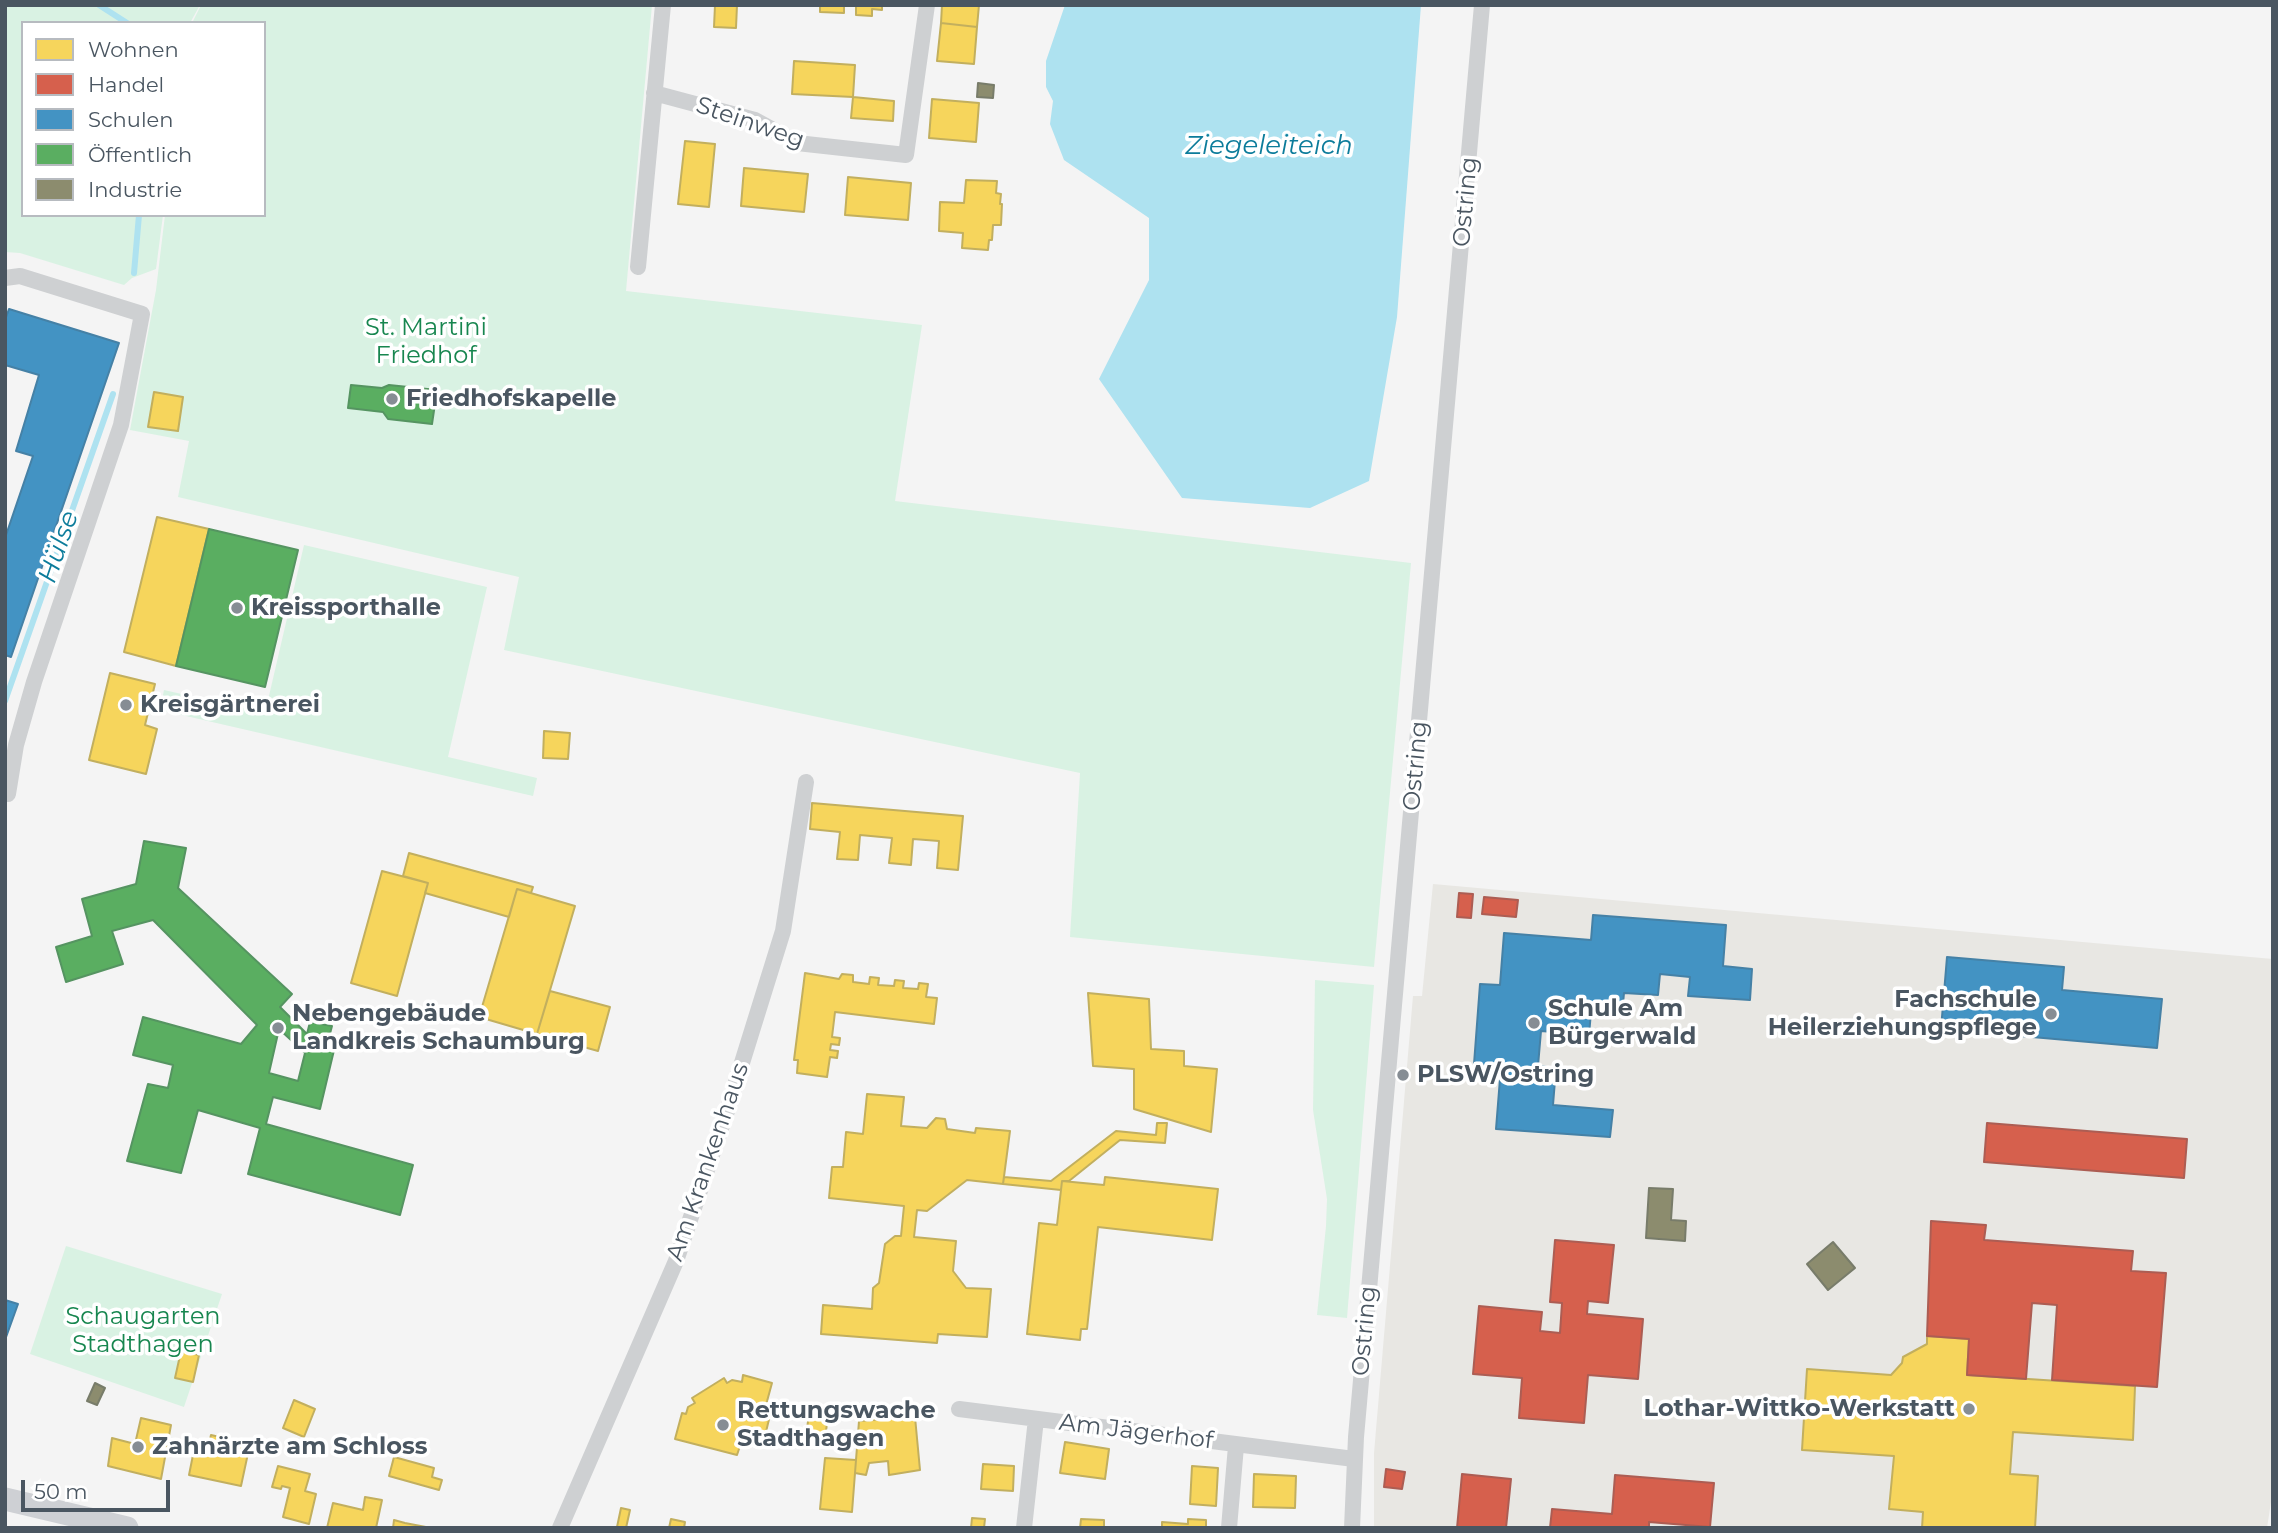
<!DOCTYPE html>
<meta charset="utf-8">
<style>
body{margin:0}
#map{position:relative;width:2278px;height:1533px;overflow:hidden;background:#f4f4f4;font-family:Montserrat,sans-serif}
canvas{display:block}
.frame{position:absolute;inset:0;border:7px solid #4a5661;pointer-events:none}
.legend{position:absolute;left:21px;top:21px;width:245px;height:196px;box-sizing:border-box;background:#fff;border:2px solid #b7bbc0;margin:0;padding:9px 12px;list-style:none;font-size:21px;color:#4a5661}
.legend li{display:flex;align-items:center;gap:14px;height:35px}
.legend b{width:35px;border:2px solid #b7bbc0}
.scale{position:absolute;left:21px;top:1480px;width:149px;height:32px;box-sizing:border-box;border:4px solid #4a5661;border-top:0;padding-left:9px;font-size:21px;line-height:24px;white-space:nowrap;color:#4a5661;-webkit-text-stroke:5px #fff;paint-order:stroke}
</style>
<div id="map">
<canvas width="2278" height="1533"></canvas>
<div class="frame"></div>
<ul class="legend">
<li><b style="height:19px;background:#f6d55c"></b>Wohnen</li>
<li><b style="height:19px;background:#d6604d"></b>Handel</li>
<li><b style="height:19px;background:#4393c3"></b>Schulen</li>
<li><b style="height:19px;background:#5aae61"></b>Öffentlich</li>
<li><b style="height:19px;background:#8c8c6e"></b>Industrie</li>
</ul>
<div class="scale">50 m</div>
</div>
<script>
const context = document.querySelector('canvas').getContext('2d');
context.lineJoin = 'round';
function paint(path, color) { context.fillStyle = color; context.fill(path, 'evenodd'); }
function trace(path, color, width, dash) { context.strokeStyle = color; context.lineWidth = width; context.lineCap = dash ? 'butt' : 'round'; context.setLineDash(dash || []); context.stroke(path); }
function drawText(font, color, halo, rows, align = 'center') {
  context.font = font + ' Montserrat,sans-serif'; context.lineWidth = 7; context.setLineDash([]); context.textBaseline = 'middle'; context.strokeStyle = halo; context.fillStyle = color; for (const [text, x, y, turn = 0] of rows) {
    context.save(); context.translate(x, y); context.rotate((+turn || 0) * Math.PI / 180); context.textAlign = isNaN(turn) ? turn : align; if (halo) context.strokeText(text, 0, 0); context.fillText(text, 0, 0); context.restore();
  }
}
paint(new Path2D(`
 M1433,884L2273,959V1489L2267,1528H1374V1453L1413,996H1422Z`), '#e8e7e3');
paint(new Path2D(`
 M5,5H200L190,23H23V215H163L156,269L132,278L124,285L20,253L5,252Z
 M201,5H652L626,291L922,325L895,501L1411,563L1374,967L1070,937L1080,773L504,650L519,577L178,497L189,441L130,430L156,290L165,215H264V23H192Z
 M304,545L487,587L448,757L537,778L533,796L160,710L164,690L265,713Z
 M1315,980L1374,985L1347,1318L1317,1315L1326,1226L1327,1199L1313,1110Z
 M66,1246L222,1294L184,1407L30,1354Z`), '#d9f2e3');
paint(new Path2D(`
 M1065,5H1421L1397,317L1369,481L1310,508L1182,498L1099,379L1149,280V218L1064,160L1050,124L1053,101L1046,87V61Z`), '#aee2f0');
const homes = new Path2D(`
 M715,5H737L736,28L714,27Z
 M820,5H844V13L820,12Z
 M856,5H882V10L872,9V16L856,15Z
 M942,5H979L977,27L941,23Z
 M941,23L977,27L974,64L937,61Z
 M794,61L855,65L853,97L792,94Z
 M853,97L894,101L893,121L851,118Z
 M932,99L979,103L976,142L929,138Z
 M685,141L715,144L709,207L678,204Z
 M744,168L808,174L804,212L741,206Z
 M848,177L911,183L908,220L845,215Z
 M966,180L997,181L996,193L1001,194L1000,204H1002L1001,225H993L992,240H989L988,250L962,248L963,233L939,231L940,202L964,203Z
 M154,392L183,397L178,431L148,427Z
 M157,517L209,529L176,666L124,652Z
 M110,673L155,684L145,725L157,729L146,774L89,760Z
 M544,731L570,733L568,759L543,758Z
 M812,803L963,816L958,870L937,868L939,841L913,839L911,865L889,863L892,838L860,835L858,860L837,859L840,832L810,829Z
 M409,853L533,887L531,893L517,889L509,917L425,893L428,883L403,876Z
 M382,871L428,883L397,996L351,983Z
 M517,889L575,906L537,1034L479,1017Z
 M805,973L839,979L842,974L853,975V982L869,984L870,977L879,978L878,985L894,986L895,980L904,981L903,988L918,989L919,983L928,984L926,997L937,998L934,1024L835,1012L832,1037L840,1038L839,1045L831,1044L830,1050L838,1051L837,1058L830,1057L827,1077L797,1073L798,1060H794Z
 M550,991L610,1007L598,1051L537,1034Z
 M1088,993L1149,999L1151,1049L1184,1051V1066L1217,1069L1211,1132L1134,1109V1069L1093,1066Z
 M867,1094L904,1097L901,1126L927,1128L936,1118L945,1119L947,1129L975,1133L976,1128L1010,1131L1003,1184L967,1180L927,1211L917,1210L914,1237L956,1241L953,1271L966,1288L991,1289L987,1337L938,1334L937,1343L821,1334L823,1305L872,1309L873,1288L879,1283L885,1244L895,1236H901L904,1206L829,1198L832,1167H843L846,1132L863,1134Z
 M1157,1123H1167L1165,1143L1120,1140L1069,1181H1062L1061,1190L1003,1184L1004,1177L1051,1181L1116,1131L1156,1135Z
 M1105,1177L1218,1189L1212,1240L1098,1227L1087,1329H1081L1080,1340L1027,1334L1039,1223L1057,1225L1062,1181L1104,1185Z
 M1927,1336L1969,1339L1967,1375L2135,1386L2133,1440L2013,1432L2010,1474L2038,1476L2035,1528H1922L1923,1512L1889,1509L1894,1456L1802,1450L1807,1369L1891,1375L1902,1363L1903,1357L1927,1344Z
 M181,1351L199,1355L193,1382L175,1378Z
 M743,1375L772,1383L766,1405L772,1407L764,1440L748,1436L742,1440L737,1455L675,1439L682,1413L686,1414L688,1407L695,1403L692,1398L724,1378L727,1383L732,1380L742,1382Z
 M294,1400L315,1409L304,1437L283,1428Z
 M809,1414L828,1416L824,1446L805,1444Z
 M915,1417L920,1470L889,1475L888,1461L869,1463L866,1475L855,1473L859,1421Z
 M141,1418L171,1425L161,1479L108,1466L112,1438L135,1444Z
 M211,1435L250,1444L241,1486L189,1475L195,1445L208,1448Z
 M1065,1442L1109,1449L1105,1479L1060,1473Z
 M394,1457L434,1468L432,1477L442,1480L439,1490L389,1476Z
 M825,1458L856,1460L852,1512L820,1509Z
 M983,1464L1014,1466L1013,1491L981,1489Z
 M278,1466L310,1474L305,1491L316,1494L309,1524L283,1517L290,1488L282,1486L281,1489L272,1487Z
 M1192,1466L1218,1468L1216,1506L1190,1504Z
 M1254,1474L1296,1476L1295,1508L1253,1507Z
 M365,1497L382,1500L376,1528H327L333,1503L363,1510Z
 M621,1508L630,1510L626,1528L617,1527Z
 M972,1518L985,1519L984,1528H971Z
 M671,1519L685,1522L684,1528H669Z
 M1081,1519L1104,1520V1528H1080Z
 M1188,1519L1206,1520V1528H1162V1522L1188,1524Z
 M394,1520L405,1523L431,1528H393Z`);
paint(homes, '#f6d55c');
trace(homes, '#c2af5e', 2);
const shops = new Path2D(`
 M1459,893L1473,894L1471,918L1457,917Z
 M1484,897L1518,900L1516,917L1482,914Z
 M1987,1123L2187,1139L2184,1178L1984,1162Z
 M1931,1221L1986,1225L1984,1240L2133,1251L2131,1271L2166,1273L2157,1387L2052,1380L2057,1305L2032,1303L2026,1379L1967,1375L1969,1339L1927,1336Z
 M1555,1240L1614,1245L1608,1303L1588,1301L1587,1314L1643,1319L1638,1379L1588,1375L1584,1423L1519,1418L1522,1378L1473,1374L1479,1306L1542,1312L1540,1331L1560,1333L1562,1303L1550,1302Z
 M1386,1469L1405,1472L1402,1489L1384,1487Z
 M1462,1474L1511,1479L1506,1528H1457Z
 M1615,1475L1714,1483L1710,1527L1649,1522V1528H1550L1552,1509L1612,1514Z`);
paint(shops, '#d6604d');
trace(shops, '#ac5d53', 2);
const schools = new Path2D(`
 M9,309L119,343L11,657L5,655V538L33,456L16,451L39,375L5,365V320Z
 M1593,915L1726,925L1723,966L1752,969L1750,1000L1688,996L1690,977L1660,974L1658,995L1624,993L1622,1015L1591,1012L1589,1035L1541,1031L1538,1066L1556,1068L1553,1105L1613,1110L1610,1137L1496,1129L1501,1066L1474,1064L1480,984L1500,985L1504,933L1591,940Z
 M1947,957L2064,967L2062,990L2162,999L2157,1048L1941,1029Z
 M5,1300L18,1304L5,1340Z`);
paint(schools, '#4393c3');
trace(schools, '#4581a6', 2);
const public = new Path2D(`
 M351,385L382,388L389,385L437,390L432,424L388,419L383,412L348,408Z
 M209,529L298,550L265,687L176,666Z
 M144,841L186,848L178,888L292,994L280,1007L307,1034L310,1022L332,1026L327,1045L335,1046L320,1109L273,1097L266,1124L413,1165L400,1215L248,1174L260,1128L198,1110L181,1173L127,1161L148,1084L168,1088L173,1065L133,1055L143,1017L241,1044L257,1025L153,920L112,931L123,964L66,982L56,947L92,936L82,899L136,884ZM279,1029L305,1053L298,1081L269,1073Z`);
paint(public, '#5aae61');
trace(public, '#559461', 2);
const industry = new Path2D(`
 M978,83L994,85L993,98L977,97Z
 M1649,1188L1673,1189L1671,1220L1686,1221L1685,1241L1646,1238Z
 M1833,1242L1855,1268L1828,1290L1807,1264Z
 M95,1383L105,1388L97,1405L87,1401Z`);
paint(industry, '#8c8c6e');
trace(industry, '#787c6a', 2);
trace(new Path2D(`
 M99,5L127,23
 M134,273L139,215
 M5,701L113,394`), '#aee2f0', 6);
trace(new Path2D(`
 M654,93L755,120L797,143L906,155L927,5
 M638,267L663,5
 M5,278L20,276L142,314L121,425L34,682L16,745L8,794
 M959,1409L1354,1459
 M560,1528L676,1261L727,1111L783,931L806,782
 M1024,1528L1036,1419
 M1229,1528L1236,1446
 M1352,1528L1356,1437L1482,5`), '#ced0d2', 16);
trace(new Path2D(`
 M5,1499L127,1528`), '#ced0d4', 23);
for (const [x, y, r, color] of [
 [392,399,7,"#868d94"],
 [237,608,7,"#868d94"],
 [126,705,7,"#868d94"],
 [2051,1014,7,"#868d94"],
 [1534,1023,7,"#868d94"],
 [278,1028,7,"#868d94"],
 [1403,1075,7,"#868d94"],
 [1969,1409,7,"#868d94"],
 [723,1425,7,"#868d94"],
 [138,1447,7,"#868d94"]
]) { const dot = new Path2D(); dot.arc(x, y, r, 0, 2 * Math.PI); context.fillStyle = color; context.fill(dot); trace(dot, '#fff', 2.5); }
drawText('24px', '#4a5661', '#fff', [
 ["Steinweg",750,123,19],
 ["Ostring",1466,202,-85],
 ["Ostring",1416,766,-85],
 ["Am Krankenhaus",708,1162,-71],
 ["Ostring",1365,1331,-85],
 ["Am Jägerhof",1136,1432,7]
]);
drawText('24px', '#17864f', '#fff', [
 ["St. Martini",426,328],
 ["Friedhof",426,356],
 ["Schaugarten",143,1317],
 ["Stadthagen",143,1345]
]);
drawText('bold 24px', '#4a5661', '#fff', [
 ["Friedhofskapelle",406,399],
 ["Kreissporthalle",251,608],
 ["Kreisgärtnerei",140,705],
 ["Fachschule",2037,1000,"right"],
 ["Heilerziehungspflege",2037,1028,"right"],
 ["Schule Am",1548,1009],
 ["Bürgerwald",1548,1037],
 ["Nebengebäude",292,1014],
 ["Landkreis Schaumburg",292,1042],
 ["PLSW/Ostring",1417,1075],
 ["Lothar-Wittko-Werkstatt",1955,1409,"right"],
 ["Rettungswache",737,1411],
 ["Stadthagen",737,1439],
 ["Zahnärzte am Schloss",152,1447]
], 'left');
drawText('italic 26px', '#0c7c9b', '#fff', [
 ["Ziegeleiteich",1269,146],
 ["Hülse",59,547,-71]
]);
</script>
